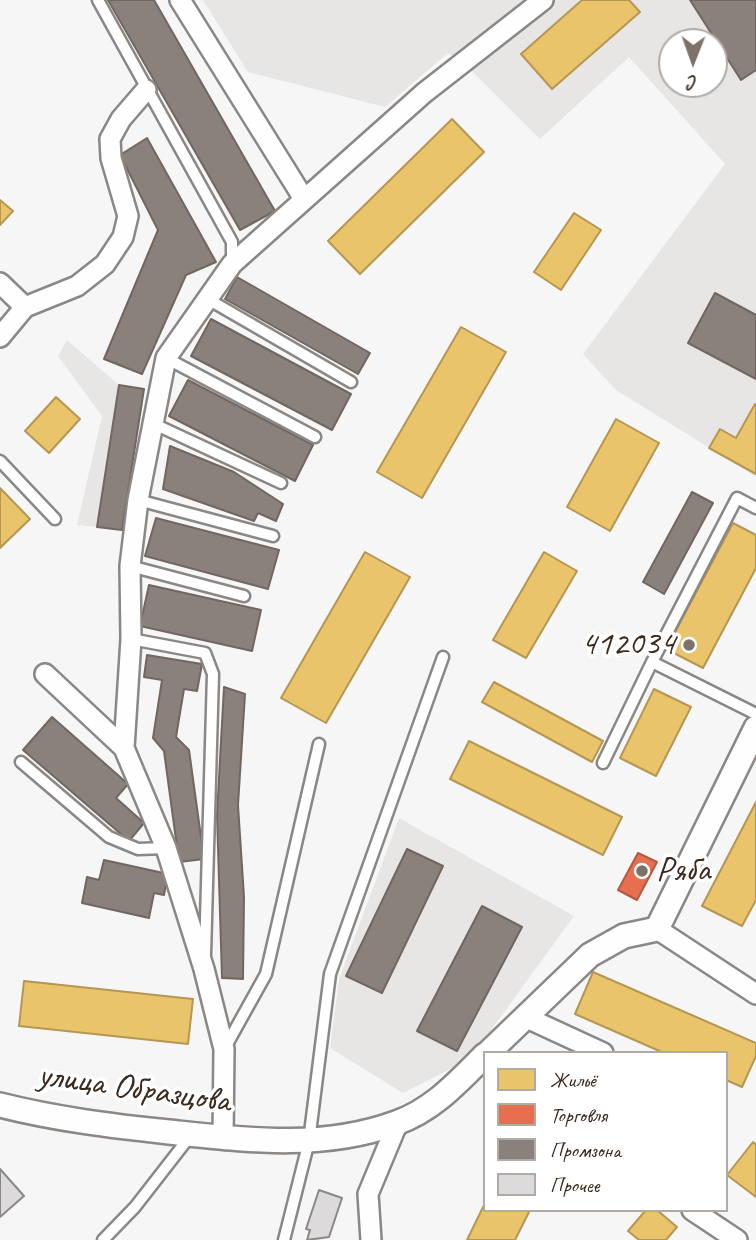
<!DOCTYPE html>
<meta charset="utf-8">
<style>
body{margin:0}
#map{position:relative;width:756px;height:1240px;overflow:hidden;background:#f7f6f6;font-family:Caveat,sans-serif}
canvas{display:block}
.legend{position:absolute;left:483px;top:1051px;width:245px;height:161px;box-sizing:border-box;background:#fff;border:2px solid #b1aaa5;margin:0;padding:9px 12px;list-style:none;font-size:21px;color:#3b2a1e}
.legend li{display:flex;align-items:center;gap:14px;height:35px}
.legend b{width:35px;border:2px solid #b1aaa5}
.north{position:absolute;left:658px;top:28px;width:70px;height:70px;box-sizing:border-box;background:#fff;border:2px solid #b1aaa5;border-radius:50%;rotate:181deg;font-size:19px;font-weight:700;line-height:28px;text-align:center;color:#3b2a1e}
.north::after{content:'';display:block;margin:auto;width:24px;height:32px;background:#7d716a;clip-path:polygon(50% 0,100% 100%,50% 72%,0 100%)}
</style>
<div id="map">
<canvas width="756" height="1240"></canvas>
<ul class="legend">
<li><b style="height:19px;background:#e9c46a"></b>Жильё</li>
<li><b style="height:19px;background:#e76f51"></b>Торговля</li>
<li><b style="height:19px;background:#8a817c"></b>Промзона</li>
<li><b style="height:19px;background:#dcdada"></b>Прочее</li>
</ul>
<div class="north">С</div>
</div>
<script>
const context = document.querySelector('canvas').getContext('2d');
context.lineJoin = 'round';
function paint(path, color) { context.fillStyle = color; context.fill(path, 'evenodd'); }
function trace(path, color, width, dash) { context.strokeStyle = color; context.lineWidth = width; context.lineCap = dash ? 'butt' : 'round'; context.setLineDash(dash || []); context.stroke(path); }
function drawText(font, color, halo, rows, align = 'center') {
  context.font = font + ' Caveat,sans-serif'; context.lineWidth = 7; context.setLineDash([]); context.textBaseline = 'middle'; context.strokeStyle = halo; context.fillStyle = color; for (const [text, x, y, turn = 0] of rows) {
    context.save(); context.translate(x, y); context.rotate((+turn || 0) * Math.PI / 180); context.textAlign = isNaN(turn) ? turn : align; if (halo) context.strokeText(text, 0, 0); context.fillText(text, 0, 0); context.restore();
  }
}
paint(new Path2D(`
 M203,0H756V477L616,390L583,354L725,164L629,57L540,139L473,72L448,53L385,107L248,72ZM672,42H714V84H672Z
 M399,818L574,916L470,1059L403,1093L330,1048L339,979Z`), '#e8e6e5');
paint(new Path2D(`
 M210,0H497L381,94L240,48Z
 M67,340L119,385L97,527L77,525L102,416L58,356Z`), '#e8e6e4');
const homes = new Path2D(`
 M582,0H629L640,12L552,89L521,54Z
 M452,119L484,152L360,274L328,241Z
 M0,200L13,211L0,225Z
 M574,213L601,230L561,290L534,272Z
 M461,327L506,352L422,498L377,472Z
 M56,397L80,419L49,453L25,431Z
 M755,404L756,405V474L709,448L720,429L736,438Z
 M616,419L659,443L610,531L567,507Z
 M0,488L30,519L0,548Z
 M733,523L756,535V568L703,668L666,649Z
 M365,552L410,577L326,723L281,698Z
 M544,552L577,571L526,658L493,640Z
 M494,682L603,741L592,762L482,702Z
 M654,689L691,707L656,776L620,758Z
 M469,741L622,817L603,855L450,779Z
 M756,802V900L742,926L702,906Z
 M593,972L756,1043V1056L742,1087L726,1080V1053H664L575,1014Z
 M24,981L193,999L188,1044L19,1026Z
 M753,1142L756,1145V1197L727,1175Z
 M485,1203V1210H530L515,1240H467Z
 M646,1210H657L677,1227L666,1240H639L628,1231Z`);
paint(homes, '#e9c46a');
trace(homes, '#b59653', 2);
const shops = new Path2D(`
 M638,853L657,862L637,900L618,890Z`);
paint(shops, '#e76f51');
trace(shops, '#b35a42', 2);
const industry = new Path2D(`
 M108,0H154L275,211L240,230Z
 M690,0H756V70L741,80Z
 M147,138L216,262L186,275L142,374L104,359L158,230L120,155Z
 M237,277L370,353L358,374L225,299Z
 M715,293L756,315V379L688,343Z
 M211,319L351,394L332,430L191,356Z
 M188,380L313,445L295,481L169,416Z
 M119,385L144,389L122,530L97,527Z
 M170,446L234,472L283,504L276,521L258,513L254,521L163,489Z
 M692,492L713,503L664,594L643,582Z
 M156,518L279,550L268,589L145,556Z
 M149,585L261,610L252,651L140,626Z
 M147,655L202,664L197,691L184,689L176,737L189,750L204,859L179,862L164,751L153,738L162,680L144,677Z
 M224,687L245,694L238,805L244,897L243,979L222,978L217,815Z
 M52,717L128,784L116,798L144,823L129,841L23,750Z
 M407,849L443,866L382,993L346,976Z
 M104,860L168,874L164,895L154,893L149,918L82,903L87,877L99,880Z
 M482,906L522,927L457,1051L417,1031Z`);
paint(industry, '#8a817c');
trace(industry, '#726760', 2);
const building = new Path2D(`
 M0,1169L24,1196L0,1217Z
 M319,1190L342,1198L329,1237L307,1240L310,1230L306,1229Z`);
paint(building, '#dcdada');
trace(building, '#8b8784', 2);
const service = new Path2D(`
 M98,0L232,242V262
 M206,298L351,382
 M166,358L315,437
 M152,423L281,483
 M0,461L55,519
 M138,500L273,536
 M756,508L737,498L652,662L756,714
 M130,566L244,596
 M131,639L205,653L213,674L205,954
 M21,762L109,837L138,849L166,848
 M603,763L652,662
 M226,1046L266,974L319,744
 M103,1240L135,1207L191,1135
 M284,1240L309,1141L330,974L443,657`);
const minor = new Path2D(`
 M180,0L304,199
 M0,283L25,307
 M0,337L25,307L77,286L105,264L123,237L128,216L111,158L110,139L121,119L146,90
 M45,674L124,748
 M657,929L756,994
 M525,1017L603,1053
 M223,1138L224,1049L204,969L166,848L124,748L131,639L130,566L138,500L166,358L232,264L424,93L543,0
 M692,1210L737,1240
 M371,1240L368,1194L398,1122`);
const tertiary = new Path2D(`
 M488,1053L590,955L624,936L657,929L756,728
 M0,1105C55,1119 112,1126 169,1132C246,1140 322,1150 396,1123C433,1110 458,1082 485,1055`);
trace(service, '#8b8784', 15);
trace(minor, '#8b8784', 24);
trace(tertiary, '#8b8784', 28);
trace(service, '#fefefe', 10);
trace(minor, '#fefefe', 19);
trace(tertiary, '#fefefe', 23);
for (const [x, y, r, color] of [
 [689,645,7,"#7d716a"],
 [642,871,7,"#7d716a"]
]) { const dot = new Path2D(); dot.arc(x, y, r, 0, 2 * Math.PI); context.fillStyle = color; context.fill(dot); trace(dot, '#fff', 2.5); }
drawText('35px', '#3b2a1e', '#fff', [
 ["412034",675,645],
 ["Ряба",656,871,"left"]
], 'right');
drawText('35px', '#3b2a1e', '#fff', [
 ["улица Образцова",134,1089,8]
]);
</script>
